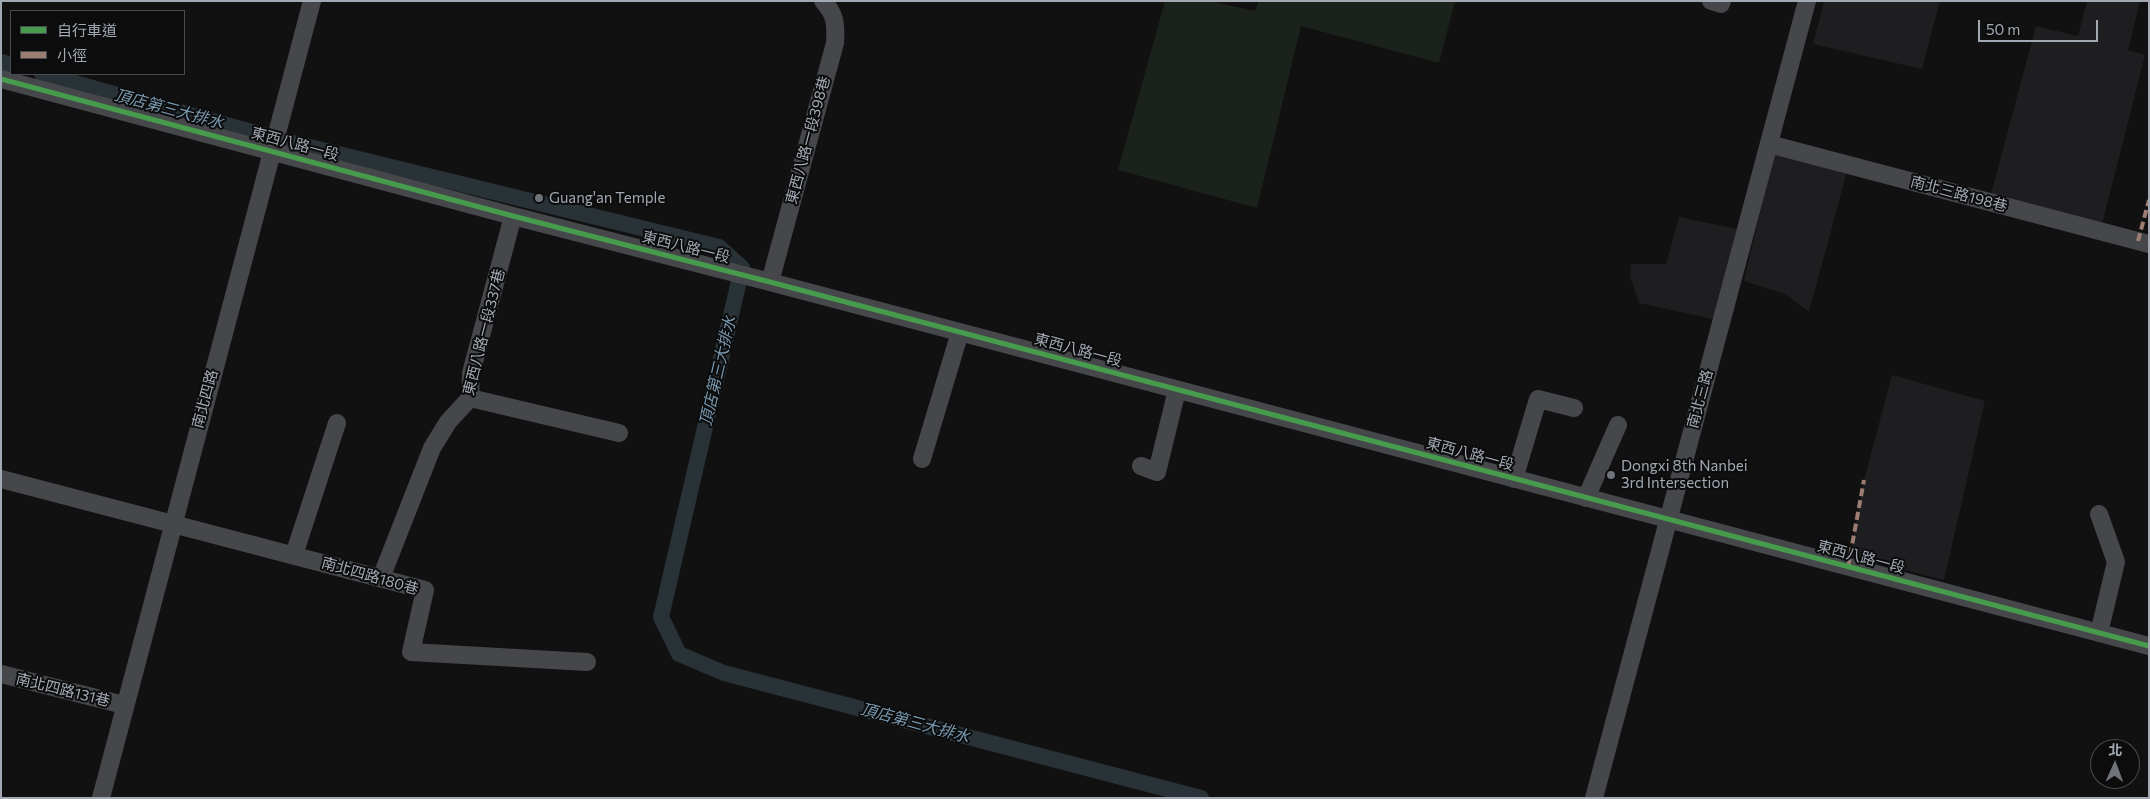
<!DOCTYPE html>
<meta charset="utf-8">
<style>
body{margin:0}
#map{position:relative;width:2150px;height:799px;overflow:hidden;background:#111112;font-family:Commissioner,"Noto Sans TC",sans-serif}
canvas{display:block}
.frame{position:absolute;inset:0;border:2px solid #a2a9b3;pointer-events:none}
.legend{position:absolute;left:10px;top:10px;width:175px;height:65px;box-sizing:border-box;background:#0c0c0d;border:1px solid #484b4f;margin:0;padding:6px 9px;list-style:none;font-size:15px;color:#a2a9b3}
.legend li{display:flex;align-items:center;gap:10px;height:25px}
.legend b{width:25px;border:1px solid #484b4f}
.north{position:absolute;left:2090px;top:739px;width:50px;height:50px;box-sizing:border-box;background:#0c0c0d;border:1px solid #484b4f;border-radius:50%;rotate:2deg;font-size:14px;font-weight:700;line-height:20px;text-align:center;color:#a2a9b3}
.north::after{content:'';display:block;margin:auto;width:18px;height:22px;background:#6f747b;clip-path:polygon(50% 0,100% 100%,50% 72%,0 100%)}
.scale{position:absolute;left:1978px;top:20px;width:120px;height:22px;box-sizing:border-box;border:2px solid #a2a9b3;border-top:0;padding-left:6px;font-size:15px;line-height:18px;white-space:nowrap;color:#a2a9b3;-webkit-text-stroke:4px #0c0c0d;paint-order:stroke}
</style>
<div id="map">
<canvas width="2150" height="799"></canvas>
<div class="frame"></div>
<ul class="legend">
<li><b style="height:6px;background:#469c4c"></b>自行車道</li>
<li><b style="height:6px;background:#9b7d72"></b>小徑</li>
</ul>
<div class="north">北</div>
<div class="scale">50 m</div>
</div>
<script>
const context = document.querySelector('canvas').getContext('2d');
context.lineJoin = 'round';
function paint(path, color) { context.fillStyle = color; context.fill(path, 'evenodd'); }
function trace(path, color, width, dash) { context.strokeStyle = color; context.lineWidth = width; context.lineCap = dash ? 'butt' : 'round'; context.setLineDash(dash || []); context.stroke(path); }
function drawText(font, color, halo, rows, align = 'center') {
  context.font = font + ' Commissioner,"Noto Sans TC",sans-serif'; context.lineWidth = 4; context.setLineDash([]); context.textBaseline = 'middle'; context.strokeStyle = halo; context.fillStyle = color; for (const [text, x, y, turn = 0] of rows) {
    context.save(); context.translate(x, y); context.rotate((+turn || 0) * Math.PI / 180); context.textAlign = isNaN(turn) ? turn : align; if (halo) context.strokeText(text, 0, 0); context.fillText(text, 0, 0); context.restore();
  }
}
paint(new Path2D(`
 M1824,1H1940L1922,69L1813,44Z
 M2087,1H2140L2128,50L2145,55L2102,224L1991,194L2036,26L2078,36Z
 M1774,153L1847,172L1809,312L1785,294L1744,281Z
 M1679,217L1737,229L1713,319L1639,303L1630,276L1631,264H1666Z
 M1892,375L1985,401L1944,580L1850,556L1864,480Z`), '#1e1e20');
paint(new Path2D(`
 M1165,1H1209L1255,11L1259,1H1455L1439,63L1301,26L1257,208L1118,170Z`), '#1b221c');
trace(new Path2D(`
 M1,62L11,65
 M42,74L281,140L719,247L742,268L661,617L679,654L724,673L1201,798`), '#283237', 16);
trace(new Path2D(`
 M1711,1L1721,4L1722,1
 M1,79L513,216L770,282L2149,646
 M1769,144L2149,244
 M770,282L835,43C836,25 836,15 823,1
 M470,398L619,433
 M922,459L960,332
 M1141,466L1157,472L1177,390
 M1,479L425,590L411,652L587,662
 M1514,479L1538,399L1574,408
 M1586,498L1618,425
 M2099,514L2116,562L2099,633
 M294,555L337,423
 M381,578L432,448L448,422L470,398L471,373L513,216
 M1,674L124,705
 M101,798L312,1
 M1594,798L1807,1`), '#46474a', 18);
trace(new Path2D(`
 M2138,241L2149,200
 M1848,567L1864,480`), '#9b7d72', 4, [8, 4]);
trace(new Path2D(`
 M1,79L513,216L770,282L2149,646`), '#469c4c', 5);
for (const [x, y, r, color] of [
 [539,198,5,"#6f747b"],
 [1611,475,5,"#6f747b"]
]) { const dot = new Path2D(); dot.arc(x, y, r, 0, 2 * Math.PI); context.fillStyle = color; context.fill(dot); trace(dot, '#0c0c0d', 2); }
drawText('15px', '#a2a9b3', '#0c0c0d', [
 ["東西八路一段398巷",808,140,-75],
 ["東西八路一段",295,144,15],
 ["南北三路198巷",1959,194,15],
 ["東西八路一段",686,247,14],
 ["東西八路一段337巷",484,332,-76],
 ["東西八路一段",1078,350,15],
 ["南北四路",205,399,-75],
 ["南北三路",1700,399,-75],
 ["東西八路一段",1470,454,15],
 ["東西八路一段",1861,557,15],
 ["南北四路180巷",370,576,16],
 ["南北四路131巷",63,690,14]
]);
drawText('15px', '#a2a9b3', '#0c0c0d', [
 ["Guang'an Temple",549,198],
 ["Dongxi 8th Nanbei",1621,466],
 ["3rd Intersection",1621,483]
], 'left');
drawText('italic 16px', '#7899af', '#0c0c0d', [
 ["頂店第三大排水",169,109,15],
 ["頂店第三大排水",718,371,-77],
 ["頂店第三大排水",915,723,15]
]);
</script>
